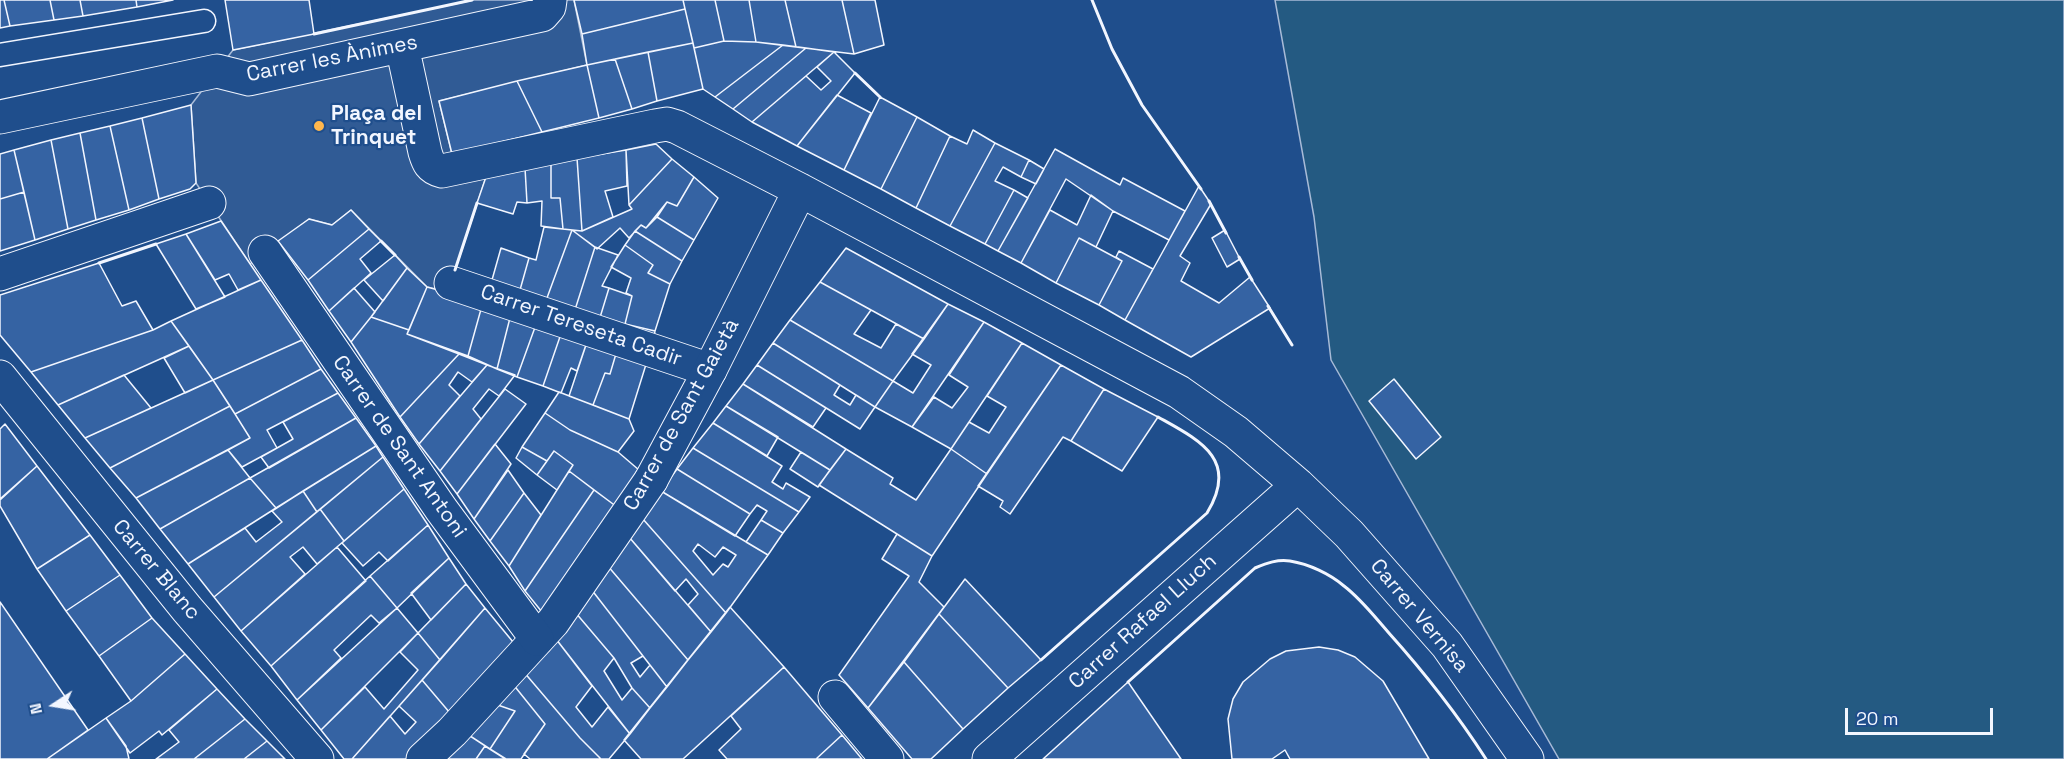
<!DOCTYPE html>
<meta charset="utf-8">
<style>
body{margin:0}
#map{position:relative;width:2064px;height:759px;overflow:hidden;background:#1f4e8c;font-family:"Space Grotesk",sans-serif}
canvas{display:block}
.north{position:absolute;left:24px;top:675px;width:60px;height:60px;-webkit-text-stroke:4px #1f4e8c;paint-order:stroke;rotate:258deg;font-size:16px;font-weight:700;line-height:24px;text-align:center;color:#f2f6ff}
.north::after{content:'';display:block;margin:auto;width:21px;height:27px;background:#f2f6ff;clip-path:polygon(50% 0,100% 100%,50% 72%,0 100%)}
.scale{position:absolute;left:1845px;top:708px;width:148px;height:27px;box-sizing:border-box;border:3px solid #f2f6ff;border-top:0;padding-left:8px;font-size:18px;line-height:21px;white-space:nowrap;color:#f2f6ff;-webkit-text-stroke:4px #1f4e8c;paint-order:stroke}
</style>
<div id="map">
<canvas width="2064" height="759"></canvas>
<div class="north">N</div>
<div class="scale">20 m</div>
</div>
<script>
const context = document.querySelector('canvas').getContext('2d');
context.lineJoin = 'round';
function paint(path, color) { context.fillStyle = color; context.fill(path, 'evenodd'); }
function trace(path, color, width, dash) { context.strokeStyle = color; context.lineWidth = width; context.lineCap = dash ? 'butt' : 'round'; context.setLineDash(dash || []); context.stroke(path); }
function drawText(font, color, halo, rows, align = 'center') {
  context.font = font + ' "Space Grotesk",sans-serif'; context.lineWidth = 4.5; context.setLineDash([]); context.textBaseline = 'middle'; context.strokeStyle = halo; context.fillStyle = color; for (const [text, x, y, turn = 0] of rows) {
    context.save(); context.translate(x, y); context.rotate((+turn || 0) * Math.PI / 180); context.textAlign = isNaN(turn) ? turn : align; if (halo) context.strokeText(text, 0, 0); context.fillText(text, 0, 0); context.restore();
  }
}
const green = new Path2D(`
 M1275,0H2064V759H1559L1331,360L1314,217Z`);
paint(green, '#245a82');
trace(green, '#a8bbd7', 1.5);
const parking = new Path2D(`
 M474,0H574L587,65L439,101L452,154L487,174L448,292L427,287L351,210L332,225L309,219L250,264L196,183L191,105L233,50Z`);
paint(parking, '#305b95');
trace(parking, '#a8bbd7', 1.5);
const building = new Path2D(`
 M0,0H4L10,26L0,28Z
 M4,0H50L54,20L10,26Z
 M50,0H80L83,16L54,20Z
 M80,0H136L137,7L83,16Z
 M136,0H173L137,7Z
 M225,0H309L314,34L233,50Z
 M574,0H683L685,9L582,34Z
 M683,0H715L724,41L694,48Z
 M715,0H749L756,42L724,41Z
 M749,0H785L796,47L756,42Z
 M785,0H842L854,54L796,47Z
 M842,0H875L884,45L854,54Z
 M685,9L693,43L587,65L582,34Z
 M724,41L756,42L783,45L715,97L703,89L694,48Z
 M693,43L703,89L657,101L648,52Z
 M783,45L806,48L733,109L715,97Z
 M806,48L834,52L752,122L733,109Z
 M648,52L657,101L632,109L615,59Z
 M834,52L855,73L797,146L752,122L806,76L821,90L831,81L817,67Z
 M615,59L632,109L599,118L587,65Z
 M587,65L599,118L542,132L517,81Z
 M517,81L542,132L452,154L439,101Z
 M837,95L871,113L844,170L797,146Z
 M880,97L917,117L881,189L844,170Z
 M191,105L196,183L190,189L159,199L142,118Z
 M917,117L950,136L916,208L881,189Z
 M142,118L159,199L129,210L110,126Z
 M110,126L129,210L96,220L80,133Z
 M973,130L995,143L950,226L916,208L950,136L967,144Z
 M80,133L96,220L68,229L51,140Z
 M51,140L68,229L35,240L14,150Z
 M995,143L1029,160L1021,177L1003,167L995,181L1014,190L985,244L950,226Z
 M656,144L672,159L629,205L626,150Z
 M1055,149L1120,185L1123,178L1185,211L1169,240L1113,211L1066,179L1021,263L998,251Z
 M14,150L24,192L0,199V154Z
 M626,150L627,186L605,191L613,217L582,231L577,158Z
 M577,158L582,231L563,229L560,198H551V163Z
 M672,159L694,177L677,206L667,202L646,228L641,225L629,238L620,228L597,249L572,230L582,231L632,209L629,205Z
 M1029,160L1044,169L1036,184L1021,177Z
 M551,163V198H560L563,229L541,226L542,201L527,203L525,168Z
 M525,168L527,203L517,202L513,214L477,203L487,174Z
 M694,177L718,198L694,240L657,217L667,202L677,206Z
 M1199,186L1211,204L1180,256L1190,263L1181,281L1219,303L1250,277L1270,308L1191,357L1125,320Z
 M1014,190L1028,198L998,251L985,244Z
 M24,192L35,240L0,251V199Z
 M1091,195L1113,211L1096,247L1079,238L1056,283L1021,263L1050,210L1077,225Z
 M351,210L369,229L308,280L278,241L309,219L332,225Z
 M657,217L694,240L682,261L635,231L641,225L646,228Z
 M221,221L261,280L238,290L229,274L215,280L186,234Z
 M544,227L572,230L544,306L518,297L529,258L536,260Z
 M369,229L381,241L360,259L371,273L329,311L308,280Z
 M572,230L595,247L573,316L544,306Z
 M1225,230L1240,259L1227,267L1212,238Z
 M635,231L682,261L670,284L648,273L653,265L625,245Z
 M186,234L225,297L196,309L156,244Z
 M1079,238L1122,261L1099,305L1056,283Z
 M625,245L653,265L648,273L670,284L655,331L625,324L632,296L626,293L631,278L611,267Z
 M595,247L618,255L602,286L609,288L598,324L573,316Z
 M501,248L529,258L518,297L490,287Z
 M846,248L948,304L924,339L820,282Z
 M1119,251L1153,269L1125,320L1099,305L1122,261L1116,257Z
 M395,255L407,268L383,301L364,280Z
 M99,263L122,306L136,301L153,330L31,372L0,335V295Z
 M407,268L427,287L409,330L371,317Z
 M261,280L302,340L213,380L171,321Z
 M820,282L871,310L854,334L881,348L896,324L924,339L893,381L790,320Z
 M427,287L483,302L468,356L407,334Z
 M354,288L375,312L351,342L329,311Z
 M609,288L632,296L625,324L655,331L653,343L598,324Z
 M483,302L512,310L497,369L468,356Z
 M948,304L984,322L912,427L875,407L893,381L913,393L931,365L912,354Z
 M512,310L538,319L517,377L497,369Z
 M371,317L409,330L407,334L459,354L400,417L351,342Z
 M538,319L563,328L543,386L517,377Z
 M790,320L893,381L875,407L773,343Z
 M171,321L189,346L58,405L31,372L153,330Z
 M984,322L1022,343L951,449L912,427L934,397L952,408L968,387L949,375Z
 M563,328L589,336L577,371L571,368L561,393L543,386Z
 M589,336L618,347L610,374L605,373L593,405L569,396Z
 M302,340L321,369L235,414L213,380Z
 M773,343L840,385L834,395L850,405L856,395L875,407L860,429L757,365Z
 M1022,343L1061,365L987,474L951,449L969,422L989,433L1006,407L987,396Z
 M189,346L213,380L185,393L164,358Z
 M618,347L648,358L629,419L593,405L605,373L610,374Z
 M459,354L487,365L472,382L458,372L449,385L460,396L419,444L400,417Z
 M487,365L515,375L499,396L489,389L473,409L481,419L440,471L419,444Z
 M757,365L826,408L813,427L743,384Z
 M1061,365L1104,389L1071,441L1063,437L1010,514L1000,507L1003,501L978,486Z
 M321,369L338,393L267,430L277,448L242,467L228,450L250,438L235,414Z
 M124,375L151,408L85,438L58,405Z
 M1394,379L1441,437L1416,459L1369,401Z
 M213,380L230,406L110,468L85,438Z
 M743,384L846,449L830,470L726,406Z
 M505,389L526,404L457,494L440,471Z
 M1104,389L1158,417L1122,471L1071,441Z
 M559,392L629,419L634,431L618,452L570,430L545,413Z
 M338,393L356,418L269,468L261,457L293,439L283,422Z
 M230,406L250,438L136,498L110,468Z
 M726,406L778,437L767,456L713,423Z
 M545,413L570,430L618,452L639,470L617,507L569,471L573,465L554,451L547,461L522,447Z
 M356,418L376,446L276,508L250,478Z
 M713,423L782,466L772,482L783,489L786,483L810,497L799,512L693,448Z
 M5,424L37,466L0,499V429Z
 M495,444L511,464L474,519L457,494Z
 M376,446L383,457L317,512L303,491Z
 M522,447L547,461L537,475L516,458Z
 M693,448L799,512L783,533L761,520L767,511L757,505L750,514L677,469Z
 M846,449L893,478L890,484L916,500L951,449L987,474L932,556L819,485Z
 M228,450L250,478L160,529L136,498Z
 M554,451L573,465L557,490L537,475Z
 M801,452L830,470L818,487L790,469Z
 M383,457L404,489L344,541L320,509Z
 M37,466L90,535L37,569L0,506V500Z
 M677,469L750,514L735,536L661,491Z
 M508,470L524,493L490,541L474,519Z
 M569,471L594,490L525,591L509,566Z
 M250,478L276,508L188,564L160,529Z
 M404,489L428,525L388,561L379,552L363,566L342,543Z
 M594,490L617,507L546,617L525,591Z
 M303,491L317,512L214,597L188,564L245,528L256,542L282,522L272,511Z
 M661,491L768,555L726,613L642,518ZM698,544L715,557L723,547L736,555L728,567L723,564L713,575L693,551Z
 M524,493L541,515L509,566L490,541Z
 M320,509L344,541L317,564L303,547L290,557L305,574L241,631L214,597Z
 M642,518L726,613L711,632L688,605L698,594L686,579L675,591L629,537Z
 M761,520L783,533L768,555L746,542Z
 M428,525L449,558L397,608L370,576Z
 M897,534L932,556L919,582L944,607L868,708L839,675L909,576L882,559Z
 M90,535L120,575L66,611L37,569Z
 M629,537L711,632L688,660L607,565Z
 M337,547L366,581L271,666L241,631Z
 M449,558L466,584L431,620L411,593Z
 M607,565L688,660L667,687L591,589Z
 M120,575L152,618L99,656L66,611Z
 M370,576L397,608L379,623L371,615L334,650L341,658L297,700L271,666Z
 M965,579L1041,660L1008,688L939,614Z
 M466,584L485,608L440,660L418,633Z
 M591,589L643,656L631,663L640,677L650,665L667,687L650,708L632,688L614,658L575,612Z
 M0,602L88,730L47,759H0Z
 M730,607L784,667L683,759H641L624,740Z
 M397,608L418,633L321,730L297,700Z
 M485,608L518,648L450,713L422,680Z
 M575,612L614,658L604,671L622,700L632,688L650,708L630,734L556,639Z
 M939,614L1008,688L963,729L904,662Z
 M152,618L185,654L131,701L99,656Z
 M418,633L440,660L352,759H344L321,730L365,687L384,709L418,670L400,652Z
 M556,639L592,686L576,707L592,727L608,707L630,734L609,759H601L580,738L523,671Z
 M1319,647L1338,650L1355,657L1383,681L1429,759H1290L1285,750L1272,759H1232L1228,719L1233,699L1243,682L1270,659L1286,651Z
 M185,654L217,689L162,735L159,731L130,753L106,718L131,701Z
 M904,662L963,729L931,759H912L868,708Z
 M784,667L842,735L816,759H727L719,750L741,729L731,716Z
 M523,671L580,738L601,759H530L524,754L545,724L512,683Z
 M422,680L450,713L412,759H352L390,716L405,734L416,722L399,706Z
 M1128,682L1181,759H1043Z
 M512,683L545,724L521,759H506L490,749L515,711L492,703Z
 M217,689L245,719L194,759H156L179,742L169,730Z
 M492,703L515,711L490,749L464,732Z
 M106,718L126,746L129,759H47Z
 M245,719L267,741L244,759H194Z
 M464,732L485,746L476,759H435Z
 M842,735L862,759H816Z
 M267,741L285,759H244Z
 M485,746L504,758L503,759H476Z`);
paint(building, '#3563a3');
trace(building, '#f2f6ff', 1.5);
const service = new Path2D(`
 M0,55L204,21`);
const pedestrian = new Path2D(`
 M0,274L209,203
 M451,283L710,370
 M423,759L452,732L553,622L651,480`);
const minor = new Path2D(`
 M402,46L425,152C428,162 430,168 442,171L655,126L667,124L677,127L800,190L1179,392L1236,432L1298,485L1349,534L1447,645L1527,759
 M0,117L217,71L249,79L542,15L549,7L550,0
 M265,252L441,509L537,639
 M0,377L187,609L317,759
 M651,480L710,370L800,190
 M835,697L887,759
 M989,759L1298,485`);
trace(service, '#f2f6ff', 25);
trace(pedestrian, '#f2f6ff', 35);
trace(minor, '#f2f6ff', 35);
trace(service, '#1f4e8c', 22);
trace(pedestrian, '#1f4e8c', 33);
trace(minor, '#1f4e8c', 33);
trace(new Path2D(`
 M1092,0L1112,49L1142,105L1201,189
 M314,34L472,0
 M855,73L880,97
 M1209,201L1226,233
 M381,241L395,255
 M1239,257L1252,280
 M99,263L156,244
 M455,270L477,203
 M1268,306L1292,345
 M1041,660L1207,513C1240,459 1199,440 1158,417
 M1128,682L1255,568C1267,563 1278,559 1290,561C1309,564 1330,574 1344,586C1361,599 1374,616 1388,632C1424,672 1457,714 1486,759`), '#f2f6ff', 3);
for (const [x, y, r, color] of [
 [319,126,6,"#ffb74d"]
]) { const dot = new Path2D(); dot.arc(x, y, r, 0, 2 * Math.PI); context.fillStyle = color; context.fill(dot); trace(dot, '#1f4e8c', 2); }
drawText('21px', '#f2f6ff', '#1f4e8c', [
 ["Carrer les Ànimes",332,59,-11],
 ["Carrer Tereseta Cadir",581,326,19],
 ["Carrer de Sant Gaietà",682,415,-61],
 ["Carrer de Sant Antoni",399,447,55],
 ["Carrer Blanc",156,570,50],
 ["Carrer Vernisa",1419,616,50],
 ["Carrer Rafael Lluch",1143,622,-42]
]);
drawText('bold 21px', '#f2f6ff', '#1f4e8c', [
 ["Plaça del",331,114],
 ["Trinquet",331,138]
], 'left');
</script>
